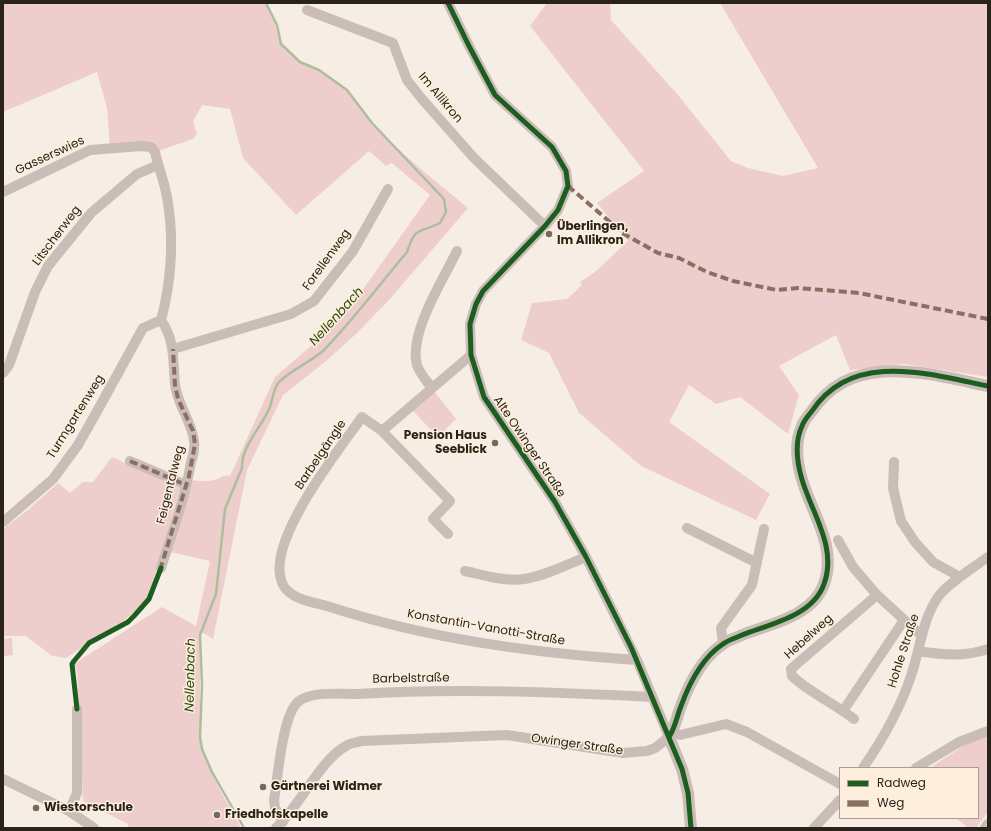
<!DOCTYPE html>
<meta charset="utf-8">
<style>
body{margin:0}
#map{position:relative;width:991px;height:831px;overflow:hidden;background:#f6eee5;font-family:Poppins,sans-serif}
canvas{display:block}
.frame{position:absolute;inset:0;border:4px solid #2a231b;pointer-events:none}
.legend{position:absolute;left:839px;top:767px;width:140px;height:52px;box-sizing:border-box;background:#feefdd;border:1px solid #a99d8f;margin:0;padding:5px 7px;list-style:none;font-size:12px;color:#2a231b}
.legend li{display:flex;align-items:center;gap:8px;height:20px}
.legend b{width:20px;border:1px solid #a99d8f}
</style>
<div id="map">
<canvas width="991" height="831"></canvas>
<div class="frame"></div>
<ul class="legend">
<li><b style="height:5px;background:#1b5e20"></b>Radweg</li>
<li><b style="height:5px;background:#8d6e63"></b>Weg</li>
</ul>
</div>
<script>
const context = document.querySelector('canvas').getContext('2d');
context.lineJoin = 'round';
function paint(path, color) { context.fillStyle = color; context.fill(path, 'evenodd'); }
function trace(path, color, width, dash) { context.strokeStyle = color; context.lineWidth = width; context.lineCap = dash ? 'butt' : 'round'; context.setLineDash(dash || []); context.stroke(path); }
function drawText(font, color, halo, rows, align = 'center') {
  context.font = font + ' Poppins,sans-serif'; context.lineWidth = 3; context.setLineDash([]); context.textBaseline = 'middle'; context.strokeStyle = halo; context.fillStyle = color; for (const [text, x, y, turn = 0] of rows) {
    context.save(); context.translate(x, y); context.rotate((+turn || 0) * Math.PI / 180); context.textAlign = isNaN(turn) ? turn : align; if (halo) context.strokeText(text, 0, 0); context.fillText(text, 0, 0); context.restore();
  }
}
paint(new Path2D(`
 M3,3H266C276,15 276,37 282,45C299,67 328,70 347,90C357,99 362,113 372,124C402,154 435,181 468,208L389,300L357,333L325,362L283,395L247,470L213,639L200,631V737C206,770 226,799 241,828H129L128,824L83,801L77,671L74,664L162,607L196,626L210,561L170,552L190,480C198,481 205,482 214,480C220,479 223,474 230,476L275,377L319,339L359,295L430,195L392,163L386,166L369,151L296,215L243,158L230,109L202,105L193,122L197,134L193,139L155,152L110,148L107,108L97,72L3,112Z
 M547,3H610L611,20L678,95L731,161L748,168L783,176L818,168L720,3H988V377L904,364L850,370L836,335L779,366L799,395L788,434L740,397L716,404L689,385L669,422L770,494L756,520L641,466L579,413L549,353L521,340L532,303L567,299L582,285L580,282L595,272L628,241L597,203L644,171L530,26Z
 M434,391L456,419L438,437L412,410Z
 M112,457L180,488L149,597L125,620L66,658L52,656L26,636H3V529L29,509L58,483L70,493L83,482H93Z
 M12,638L13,655L3,656V639Z
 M988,734V812L976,828H968L956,818H978V768H930L963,746Z`), '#edcecd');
trace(new Path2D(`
 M244,828L212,772L202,749L200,737L202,685L200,635L216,594L225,509L242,468C241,446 262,427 270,407C273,399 273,389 279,382C292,369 311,362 324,350C354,319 380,284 407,252C416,225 418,234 440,223L446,212L444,199L372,123L347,90L319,70L300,62L281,44L277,25L266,3`), '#aebe9d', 2.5);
trace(new Path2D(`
 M307,10L393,43L407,80L422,99L474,158L545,226
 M3,192L90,150L142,146L151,147L155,152C159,170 166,186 168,203C174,241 171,284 161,320C175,340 173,361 175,384C177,405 192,421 194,441C195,448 193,456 191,462C185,498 172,533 161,568
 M173,349L291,314L314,301L353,251L388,189
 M3,373L9,365L35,292L48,266L91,213L137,174L158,165
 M432,388C426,380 420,374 417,365C408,334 444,278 457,251
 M382,431L471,355
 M130,461L186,485
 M894,462L893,488L901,521L915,542L933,562L960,577
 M3,522L53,479L78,445L95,415L143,328L161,320
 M687,528L757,563
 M448,534L433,519L450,501L382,431L362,417C338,451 273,533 280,575C281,581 284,588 288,591C298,601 318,603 330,607C429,639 533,653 637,660
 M838,540L853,567L877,595L922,636
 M465,571C483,575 505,582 524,579C545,576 566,565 586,557
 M723,643L721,628L752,585L764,529
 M918,651C942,655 964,657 988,649
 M843,711L904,620
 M854,719C834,703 810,693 792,676L791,669L877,595
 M672,733L680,735L726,724L747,732L840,784
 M863,768C883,739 900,709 911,676C920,650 922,620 938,597C947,584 974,567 988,557
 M916,768L959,742L988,731
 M3,779L69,811L94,828
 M69,811L77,793V709
 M283,822L275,808L274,800C278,778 282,714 299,701C313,691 339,694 356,694C454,688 554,692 652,697
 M276,828C300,806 320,760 346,746C350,743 356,743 361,741L507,735L623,753L647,751L655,748L669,737L637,660L586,557L555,502L484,397L471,355L470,324L476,304L483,291L545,226L558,210L568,186L566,171L552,147L495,95L469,46L448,3
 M814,828L840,800`), '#cabcb6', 10);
trace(new Path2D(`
 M691,828L688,793L682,769L669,737C675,728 677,716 681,706C689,684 703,657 723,644C728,640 736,638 742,635C770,624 813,616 824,584C838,546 810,511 801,476C797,461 795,441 802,426C804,420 809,415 812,411C852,350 929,374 988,386
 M986,828L988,825`), '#cabcb6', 12);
trace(new Path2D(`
 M568,186L624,234L658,253L679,258L707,272L733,281L777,290L798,288L859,293L988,319
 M130,461L186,485
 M160,570L189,476L195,444L193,431L178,399L175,385L173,349`), '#8d6e63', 4, [8, 4]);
trace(new Path2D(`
 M448,3L469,46L495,95L552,147L566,171L568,186L558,210L545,226L483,291L476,304L470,324L471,355L484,397L555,502L586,557L631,647L682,769L688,793L691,828
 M77,709L72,664L74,661L89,643L128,622L134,616L149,599L161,568
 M669,737C675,728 677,716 681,706C689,684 703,657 723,644C728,640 736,638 742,635C770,624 813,616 824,584C838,546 810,511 801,476C797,461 795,441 802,426C804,420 809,415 812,411C852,350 929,374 988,386`), '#1b5e20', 5);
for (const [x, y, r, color] of [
 [549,234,4,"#716a62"],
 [495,443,4,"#716a62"],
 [263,787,4,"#716a62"],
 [36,808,4,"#716a62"],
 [217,815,4,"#716a62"]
]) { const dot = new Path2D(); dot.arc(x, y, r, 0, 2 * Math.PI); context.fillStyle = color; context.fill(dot); trace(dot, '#feefdd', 1.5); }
drawText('12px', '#2a231b', '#feefdd', [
 ["Im Allikron",440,98,50],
 ["Gasserswies",50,156,-25],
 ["Litscherweg",57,236,-53],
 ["Forellenweg",327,260,-54],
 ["Turmgartenweg",76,417,-58],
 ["Alte Owinger Straße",529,447,56],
 ["Barbelgängle",321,455,-56],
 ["Feigentalweg",171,485,-76],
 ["Konstantin-Vanotti-Straße",486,628,10],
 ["Hebelweg",809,637,-42],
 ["Hohle Straße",904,651,-72],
 ["Barbelstraße",411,679,-1],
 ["Owinger Straße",577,745,8]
]);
drawText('bold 12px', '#2a231b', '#feefdd', [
 ["Überlingen,",557,227],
 ["Im Allikron",557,241],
 ["Pension Haus",487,436,"right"],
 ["Seeblick",487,450,"right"],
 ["Gärtnerei Widmer",271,787],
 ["Wiestorschule",44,808],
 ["Friedhofskapelle",225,815]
], 'left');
drawText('italic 13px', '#2c4d0e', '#feefdd', [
 ["Nellenbach",337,317,-48],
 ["Nellenbach",191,675,-89]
]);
</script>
